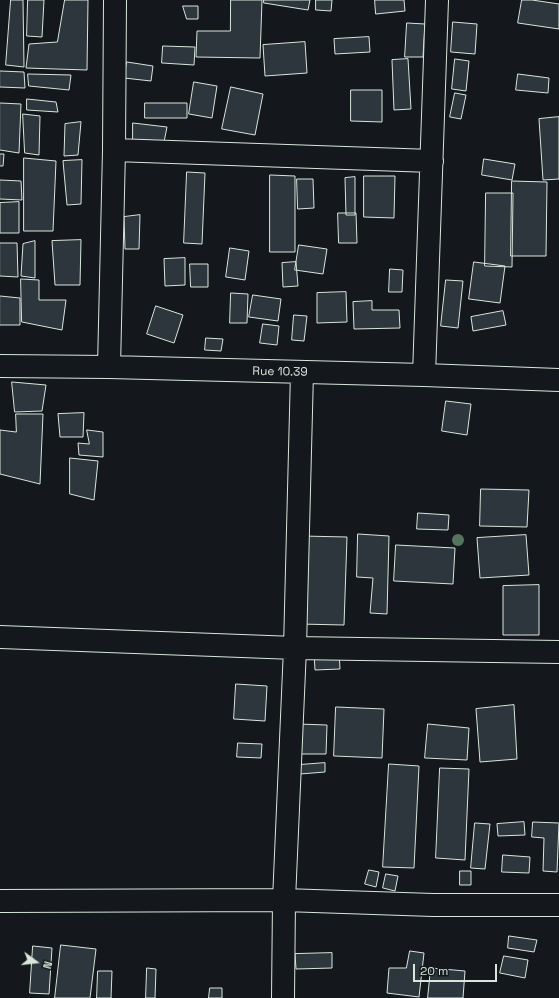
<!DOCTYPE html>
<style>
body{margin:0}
#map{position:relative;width:559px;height:998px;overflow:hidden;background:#14181c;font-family:"Space Grotesk",sans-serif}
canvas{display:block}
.north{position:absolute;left:16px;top:942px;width:40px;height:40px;-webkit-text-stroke:3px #14181c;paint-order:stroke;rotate:105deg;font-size:11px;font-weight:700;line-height:16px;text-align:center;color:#d8e6dc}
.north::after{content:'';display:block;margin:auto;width:14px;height:18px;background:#d8e6dc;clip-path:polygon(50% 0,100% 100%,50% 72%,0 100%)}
.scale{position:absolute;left:413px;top:964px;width:84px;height:18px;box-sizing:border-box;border:2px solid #d8e6dc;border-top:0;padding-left:5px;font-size:12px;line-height:14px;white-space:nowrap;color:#d8e6dc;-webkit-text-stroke:3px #14181c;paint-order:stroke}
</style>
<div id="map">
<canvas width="559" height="998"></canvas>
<div class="north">N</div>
<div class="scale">20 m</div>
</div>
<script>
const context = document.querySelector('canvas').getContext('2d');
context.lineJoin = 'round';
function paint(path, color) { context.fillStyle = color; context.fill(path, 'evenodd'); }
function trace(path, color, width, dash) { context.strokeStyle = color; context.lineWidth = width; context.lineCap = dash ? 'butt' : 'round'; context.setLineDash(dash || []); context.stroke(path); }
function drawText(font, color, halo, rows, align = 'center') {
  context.font = font + ' "Space Grotesk",sans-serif'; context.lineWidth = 3; context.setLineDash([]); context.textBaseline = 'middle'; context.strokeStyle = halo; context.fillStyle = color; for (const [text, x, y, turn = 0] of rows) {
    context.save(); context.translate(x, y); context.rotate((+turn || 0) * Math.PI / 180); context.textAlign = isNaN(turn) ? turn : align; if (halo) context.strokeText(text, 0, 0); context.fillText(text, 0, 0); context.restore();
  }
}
const building = new Path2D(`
 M11,0H23L24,67L6,65Z
 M28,0H44L42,37L27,36Z
 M65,0H88L87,70L26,68L29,44L57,42Z
 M231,0H262L260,58L196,57L197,31H230Z
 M264,0H310L308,10L264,3Z
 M316,0H332L331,11L316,10Z
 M375,0H404L405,11L376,14Z
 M522,0H532L559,4V29L518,23Z
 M183,6H198V19H187Z
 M453,22L477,24L475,54L451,52Z
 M407,23L425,24L423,57H405Z
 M369,37L370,52L335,54L334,39Z
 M305,42L307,73L265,76L263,45Z
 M163,46L195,47L194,65L162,63Z
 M408,59L411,109L394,110L392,60Z
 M455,59L469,61L466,91L452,89Z
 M127,62L153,66L151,81L124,78Z
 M0,71L24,72L25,88L0,87Z
 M28,74L71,75L69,90L29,86Z
 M518,74L549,78L548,93L516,90Z
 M194,82L217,86L212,118L189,114Z
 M231,87L263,94L255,135L222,129Z
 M351,90H382V122L351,121Z
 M455,93L466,95L461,119L450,117Z
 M27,99L56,102L58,112L27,110Z
 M0,103L21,104L19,153L0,150Z
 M145,103H187V118H145Z
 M23,114L40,116L39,155L25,153Z
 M559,117V179L543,180L539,119Z
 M81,122L78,155L64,156L65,124Z
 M133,123L167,127L164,142L133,140Z
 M0,154H4L3,166H0Z
 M24,158L56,161L53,231H24Z
 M484,159L515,164L512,180L482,175Z
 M82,160L81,204L67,205L63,161Z
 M187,172L205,173L202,244L184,243Z
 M270,175L295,176V252H270Z
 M364,176H395L394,218L364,217Z
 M355,177V215H346L345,178Z
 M297,179H313L314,208L298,209Z
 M0,180L21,181L22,200L0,199Z
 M512,181L547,182L546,256H511Z
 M486,193H513L512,267L485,266Z
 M19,202V233H0V203Z
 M338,213H356L357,243H339Z
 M140,215L139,249H125L124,217Z
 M81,240L80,285H55L52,241Z
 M35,241V278L21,276L23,244Z
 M0,243H17L18,277L0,276Z
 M299,245L327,249L323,274L295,270Z
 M230,248L249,251L245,280L226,277Z
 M185,258V285L165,286L164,259Z
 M296,262L298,286L283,287L282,263Z
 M474,262L505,266L500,303L469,299Z
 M190,264H208V287H191Z
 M390,269L403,270L402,292H389Z
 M21,279L39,280V300H66L62,330L22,322Z
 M446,280L463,281L458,328L441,326Z
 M346,292L347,322L317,323V293Z
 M231,293L248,294L247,323H230Z
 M253,295L281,299L278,321L249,317Z
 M0,296L20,298V325H0Z
 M372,301V310H399L400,328L354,329L353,302Z
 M156,306L183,315L174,343L147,334Z
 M503,311L506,325L473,331L471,317Z
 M294,315L307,316L304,341L292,340Z
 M263,324L279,326L277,345L260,343Z
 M206,338L223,339L221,351L205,350Z
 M12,382L46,385L42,411L15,412Z
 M446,401L471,404L467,435L442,431Z
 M84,413L83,437H60L58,414Z
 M16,414H43L40,484L0,474V430L16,432Z
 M87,430L103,432V457L79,455L78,443L89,444Z
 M70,458L98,461L94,500L70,494Z
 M481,489L529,490L527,527L480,526Z
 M418,513L449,515L448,530L417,529Z
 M358,534L389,536L387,614L370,613L373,578L357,577Z
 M526,535L529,575L480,578L477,538Z
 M302,536L347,537L344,625L299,624Z
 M396,545L455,548L453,584L394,581Z
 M539,585V635H503V586Z
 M339,651L340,669L315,670L314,653Z
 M236,684L267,686L265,721L234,719Z
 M514,705L517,759L480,762L476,709Z
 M336,707L384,709L382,758L334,756Z
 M298,724L327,725L326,754H297Z
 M428,724L469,728L467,760L425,758Z
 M238,743L262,744L261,758L237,757Z
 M325,763V772L300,774L299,765Z
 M389,764L419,766L414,868L383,867Z
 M440,768L469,769L465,860L436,858Z
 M524,822L525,835L498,836L497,824Z
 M533,822L559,823L557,872L543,871L544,838L532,837Z
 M475,823L490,824L485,869L471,868Z
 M503,855L530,857L529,873L502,872Z
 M369,870L379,872L376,887L365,884Z
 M460,871H471V885H460Z
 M386,874L398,876L395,891L383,888Z
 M509,936L537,940L534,952L508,948Z
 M61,945L96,949L90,998H55Z
 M33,946L52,948L49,994L30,993Z
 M410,951L424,953L419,997L387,993L389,968H406Z
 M332,953V968L296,969L295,954Z
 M504,956L528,960L525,978L500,973Z
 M147,968L156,969L155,998H146Z
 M431,968L465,971L463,998H428Z
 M98,971H112L111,998H97Z
 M210,988H222V998H209Z`);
paint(building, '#2c363c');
trace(building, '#d8e6dc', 1);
const minor = new Path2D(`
 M114,150L432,161
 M0,366L109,367L424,375L559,380
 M109,367L114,150L115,0
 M424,375L437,0
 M0,637L295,648L559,652
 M0,901L284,900L433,905H559
 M283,998L284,900L295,648L302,372`);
trace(minor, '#d8e6dc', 24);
trace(minor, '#14181c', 22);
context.fillStyle = '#55745f';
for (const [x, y] of [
 [458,540]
]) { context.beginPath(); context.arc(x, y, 6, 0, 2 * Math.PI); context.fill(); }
drawText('12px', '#d8e6dc', '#14181c', [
 ["Rue 10.39",280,372,1]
]);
</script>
